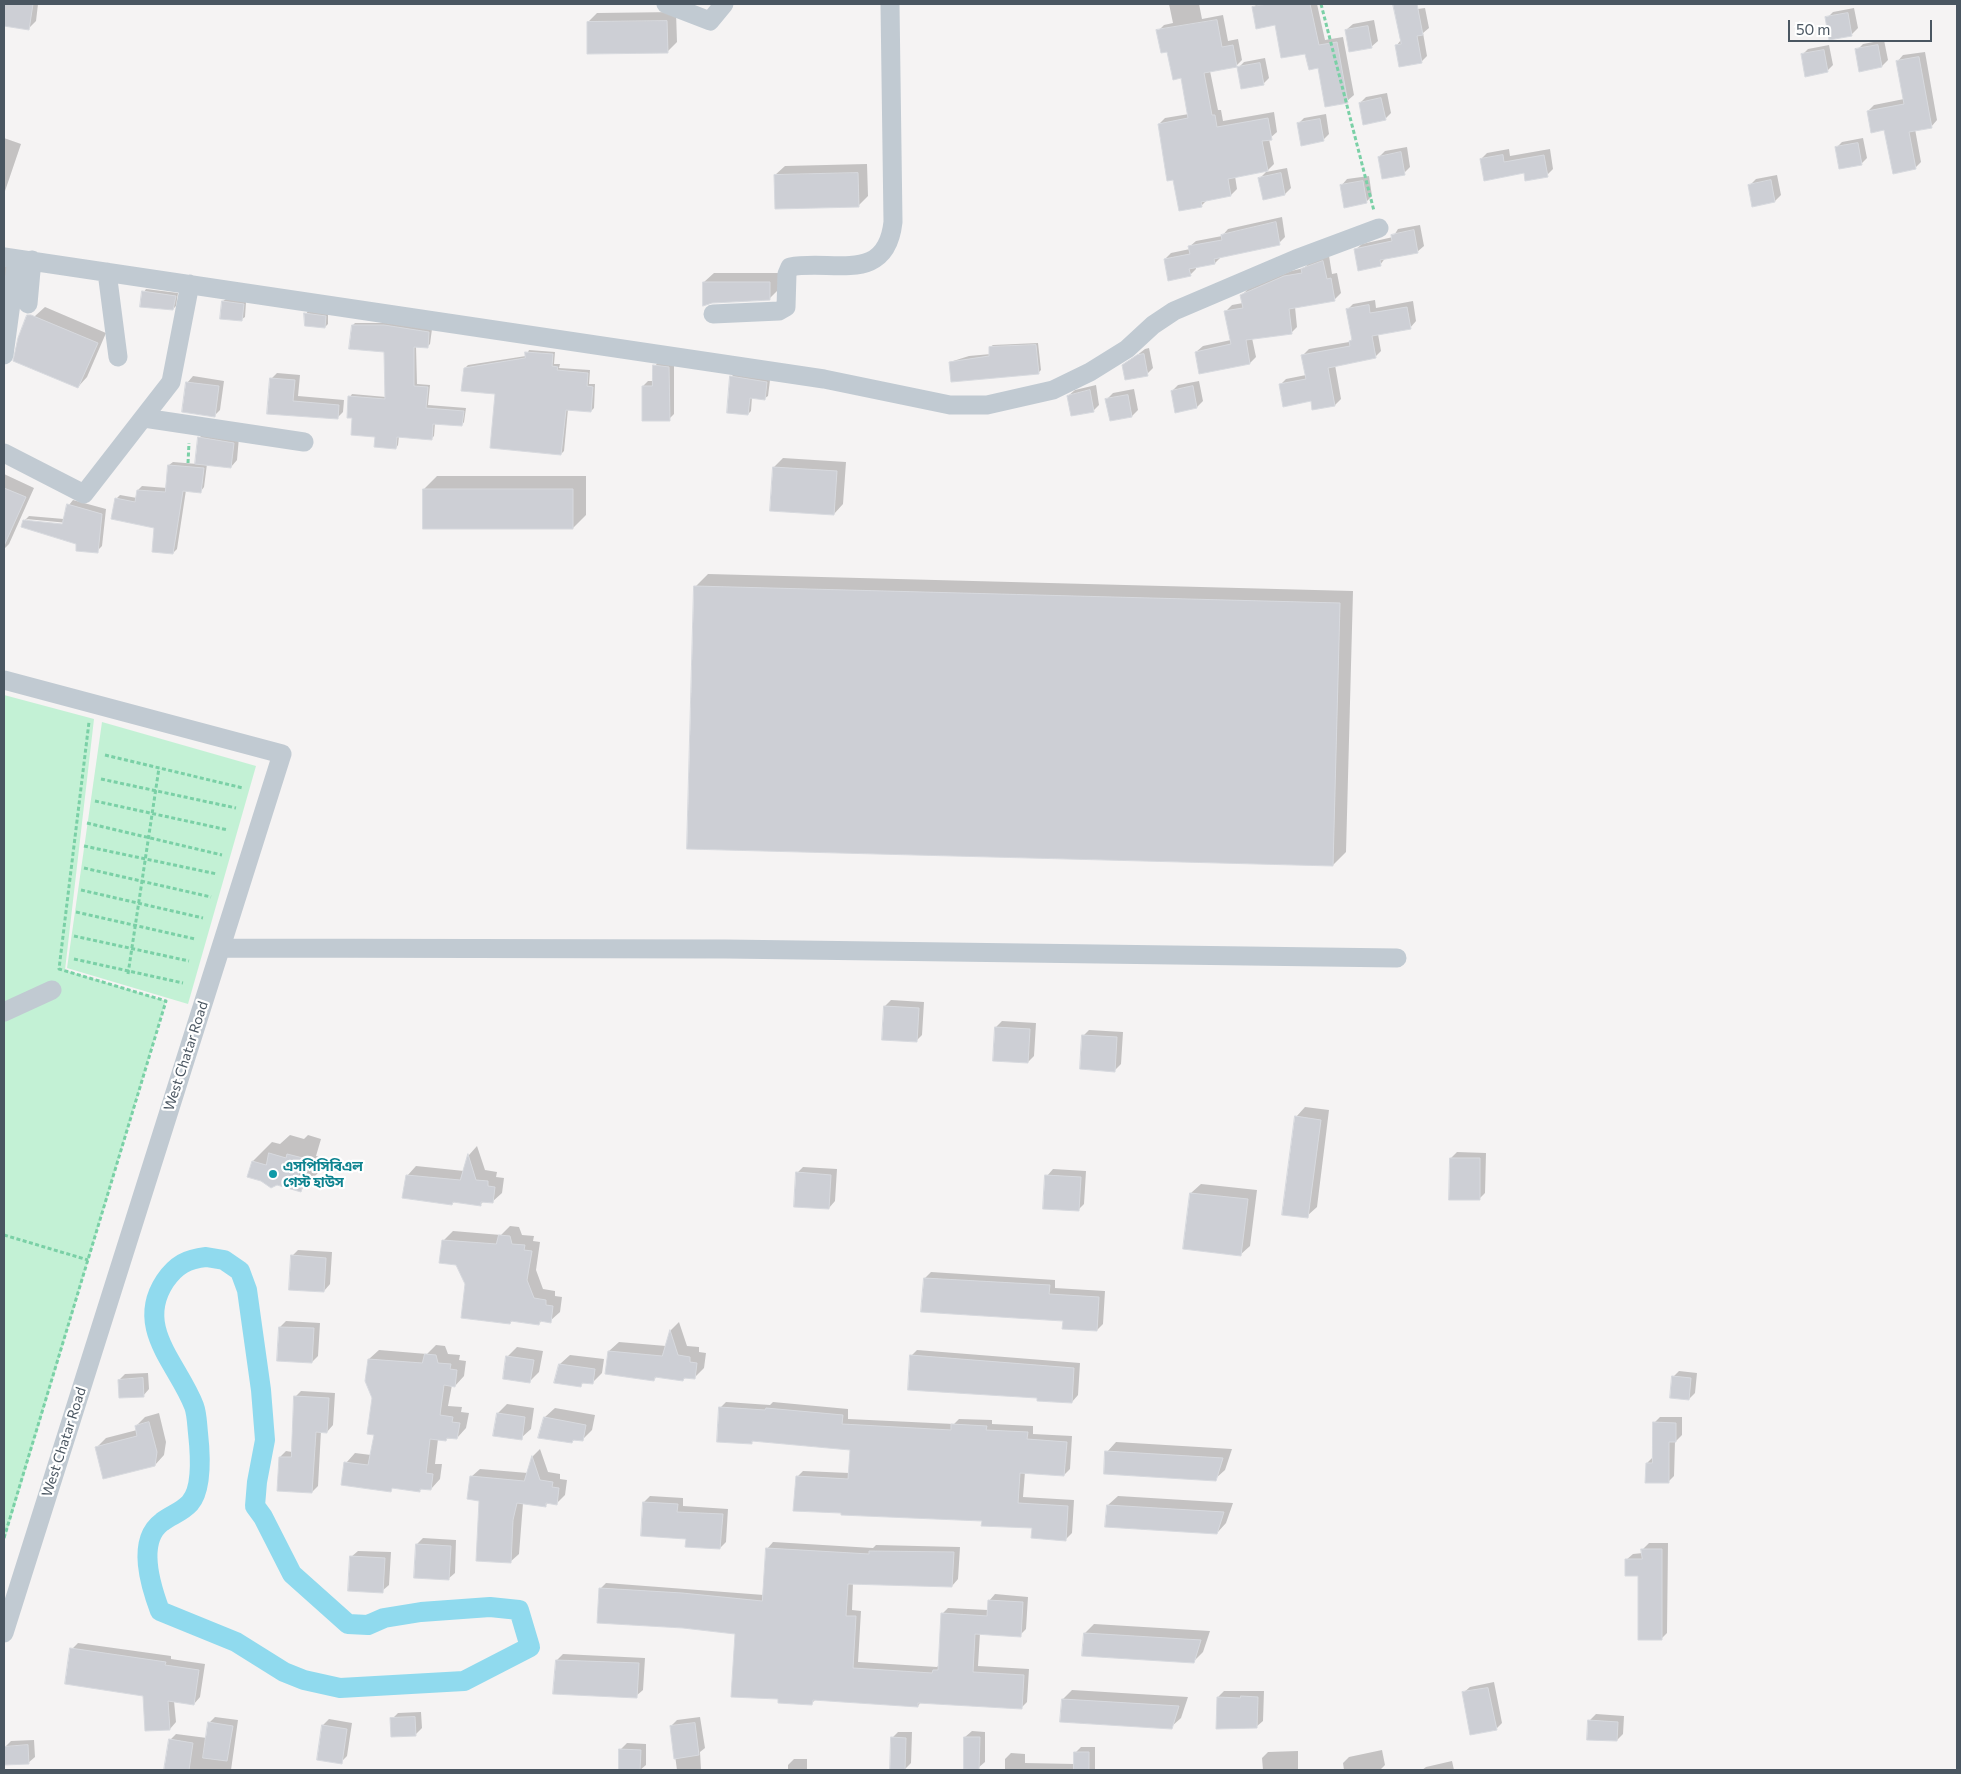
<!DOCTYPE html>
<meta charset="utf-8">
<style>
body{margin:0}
#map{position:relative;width:1961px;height:1774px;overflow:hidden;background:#f5f3f3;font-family:Commissioner,sans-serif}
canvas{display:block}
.frame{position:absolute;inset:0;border:5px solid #4a5661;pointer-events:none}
.scale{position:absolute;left:1788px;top:20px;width:144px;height:22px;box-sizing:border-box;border:2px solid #4a5661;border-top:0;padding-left:6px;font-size:15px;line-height:18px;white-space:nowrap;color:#4a5661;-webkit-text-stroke:4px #fff;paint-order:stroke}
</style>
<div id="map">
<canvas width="1961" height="1774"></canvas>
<div class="frame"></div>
<div class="scale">50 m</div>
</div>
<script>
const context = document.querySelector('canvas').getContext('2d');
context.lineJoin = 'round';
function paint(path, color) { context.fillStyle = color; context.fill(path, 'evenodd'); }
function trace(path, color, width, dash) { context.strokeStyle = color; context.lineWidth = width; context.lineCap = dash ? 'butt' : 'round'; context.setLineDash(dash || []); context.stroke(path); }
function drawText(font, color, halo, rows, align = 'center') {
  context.font = font + ' Commissioner,"Noto Sans Bengali",sans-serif'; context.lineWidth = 4.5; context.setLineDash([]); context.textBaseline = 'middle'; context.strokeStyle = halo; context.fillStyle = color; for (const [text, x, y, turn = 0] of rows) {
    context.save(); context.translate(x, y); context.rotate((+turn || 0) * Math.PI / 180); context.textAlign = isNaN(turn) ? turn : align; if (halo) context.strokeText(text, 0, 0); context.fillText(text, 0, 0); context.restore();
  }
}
paint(new Path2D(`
 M4,695L94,719L65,970L166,1001L4,1542Z
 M102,722L256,766L188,1004L67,968Z`), '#c3f1d5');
paint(new Path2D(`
 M4,4H38L36,21L29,28L4,25Z
 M1169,4H1199L1202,19L1223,15L1228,41L1238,39L1242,60L1236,66L1210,71L1218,110H1221L1223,121L1274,112L1277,132L1269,139L1274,164L1268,170L1235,176L1237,189L1231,195L1208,199L1201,206L1174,178L1159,124L1165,118L1189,114L1182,77L1158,31L1164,25L1173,23Z
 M1257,4H1317L1325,40L1343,37L1354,95L1347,101L1306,52L1276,24L1254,7Z
 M1425,8L1429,28L1423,33L1427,56L1421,62L1396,46L1401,40L1403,11Z
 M1854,8L1858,28L1852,34L1827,18L1833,12Z
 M676,12L677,42L667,52L588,22L597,13Z
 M1374,20L1378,41L1371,47L1346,30L1353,24Z
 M1884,40L1888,60L1882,66L1857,50L1863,44Z
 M1829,45L1833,65L1827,71L1802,55L1808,49Z
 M1925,52L1937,120L1931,127L1915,129L1921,162L1915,168L1885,129L1868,111L1874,105L1904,99L1897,62L1903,55Z
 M1265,58L1269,78L1263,84L1238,68L1244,62Z
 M1387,93L1391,113L1385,119L1360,103L1366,97Z
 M1326,114L1329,134L1323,140L1298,124L1304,118Z
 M4,138L21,144L4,194Z
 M1863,138L1867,158L1861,164L1836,148L1842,142Z
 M1407,147L1410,167L1404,173L1379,157L1385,151Z
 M1509,149L1510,156L1550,149L1553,169L1547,175L1525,172L1481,159L1487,153Z
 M867,164L868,196L859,205L775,175L785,166Z
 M1287,168L1291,188L1285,194L1260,178L1266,172Z
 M1777,175L1781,195L1775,201L1750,185L1756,179Z
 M1369,176L1372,196L1366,202L1341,186L1347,179Z
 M1282,217L1285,237L1279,243L1221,257L1215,263L1196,267V269L1190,275L1165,259L1171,253L1190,249L1189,247L1196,241L1222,236L1228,229Z
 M1420,225L1424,246L1417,252L1386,257L1380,265L1355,250L1362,244L1393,237L1398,229Z
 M1329,256L1332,274L1337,273L1341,293L1335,299L1295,307L1297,327L1291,333L1252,338L1256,357L1250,363L1200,373L1196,352L1203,346L1231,340L1226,311L1232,305L1243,303L1242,295L1248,289L1291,271L1304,268L1309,263Z
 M4,263L12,264L4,306Z
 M714,273H779V289L769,299L704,282Z
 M146,289L178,293L176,306L173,309L144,292Z
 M226,299L246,302L245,317L242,319L223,301Z
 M1375,300L1376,308L1413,301L1416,321L1410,328L1378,334L1381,351L1375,357L1335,365L1341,399L1335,405L1312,400L1280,385L1286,379L1306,375L1303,355L1309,349L1349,342L1353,338L1347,310L1353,304Z
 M45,307L106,333L87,377L78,387L34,323L35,316Z
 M308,311L328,314V324L325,327L306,314Z
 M355,323H387L432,329L430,344L427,347L416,346L417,384L430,385L428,405L466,408L464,422L462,425L435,423L434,436L431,439L399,436L398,445L396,448L377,436L353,417L350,397L352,394L386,397V351L353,325Z
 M1038,343L1041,370L1038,373L950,362L969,356L991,354L990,347L993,345Z
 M1149,348L1153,368L1147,374L1123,366L1145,349Z
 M529,350L555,352L554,364H560L559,368L590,370L589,384H595L594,408L591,411L568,409L564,451L561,454L496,393L465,368L468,365L526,356Z
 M660,360L674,362V414L669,419L643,386L648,381H653L655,366Z
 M277,373L300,375L298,396L344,400L343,412L338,417L269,413L271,379Z
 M734,374L770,380L768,396L765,398L752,397L751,411L748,414L731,377Z
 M193,376L224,381L220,410L214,416L187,383Z
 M1199,381L1203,401L1197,407L1172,391L1178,385Z
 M1096,385L1099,405L1093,411L1068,396L1075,390Z
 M1134,389L1138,410L1132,416L1111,420L1107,399L1113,393Z
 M205,432L239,437L237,460L231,467L207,464L204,487L201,491L186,490L177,549L173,553L155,527L116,499L120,495L137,498L138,490L142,486L167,488L169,465L173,462L197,464L199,438Z
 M783,458L846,462L843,504L834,514L774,467Z
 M4,474L34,488L9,544L4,549Z
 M437,476H586V515L573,528L424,489Z
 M73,500L106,509L102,546L97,551L77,550L78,543L23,526L24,521L29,516L64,519L69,505ZM26,519L68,523V525L26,522Z
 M708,574L1353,591L1346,852L1333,865L695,587Z
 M891,1000L924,1002L922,1035L916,1041L885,1006Z
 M1002,1021L1036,1023L1034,1056L1028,1062L996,1027Z
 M1089,1030L1123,1032L1121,1064L1115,1070L1083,1036Z
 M1305,1107L1329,1110L1317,1207L1307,1216L1296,1117Z
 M290,1135L304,1139L308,1135L321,1139L316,1156L323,1158L320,1171L301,1190L249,1176L253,1161L272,1142L280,1144Z
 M477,1146L485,1170L497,1172L496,1177L504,1178L502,1193L492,1202L484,1201L480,1205L455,1201L452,1204L407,1176L416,1166L464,1171L469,1155Z
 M1457,1152L1486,1153L1485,1193L1479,1199L1451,1158Z
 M803,1167L837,1169L835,1201L829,1208L797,1173Z
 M1053,1169L1086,1171L1084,1204L1078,1210L1047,1176Z
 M1201,1184L1257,1190L1250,1246L1240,1255L1191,1193Z
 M510,1226L519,1227L522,1235L534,1236L533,1241L540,1242L536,1270L543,1289L555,1291V1296L562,1297L560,1312L550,1321L542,1320L539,1324L513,1320L510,1323L466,1283L444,1240L453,1231L501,1235Z
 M298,1250L332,1252L330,1284L324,1291L292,1256Z
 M931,1272L1055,1280V1288L1105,1291L1103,1324L1097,1330L925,1278Z
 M286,1321L320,1323L318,1356L312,1362L280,1327Z
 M679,1322L687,1346L699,1347V1352L706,1353L704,1368L694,1378L686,1377L683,1380L657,1376L654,1380L609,1351L619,1342L666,1346L671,1330Z
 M436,1345L445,1346L448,1354L460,1355L459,1360L466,1361L464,1376L455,1386L452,1385L448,1406L462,1407L461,1412L469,1413L466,1428L457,1438L438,1439L435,1464H442L440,1479L431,1489L423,1488L419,1491L393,1487L390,1491L346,1463L355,1453L371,1455L376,1434L369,1359L379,1350L427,1354Z
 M517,1347L543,1351L539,1372L530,1381L507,1357Z
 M917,1350L1080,1363L1078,1395L1072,1402L1039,1397L911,1356Z
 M570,1355L604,1359L602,1373L592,1383L584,1382L581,1385L560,1364Z
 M1679,1371L1697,1373L1695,1393L1689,1399L1673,1377Z
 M148,1373L149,1389L143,1396L119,1380L125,1374Z
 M301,1391L335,1393L333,1425L327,1432L321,1431L318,1486L312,1492L280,1457L286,1451L292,1452L295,1397Z
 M726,1402L770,1405L773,1402L848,1409V1419L954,1424L959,1419L992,1420V1424L1033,1426V1434L1072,1436L1070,1469L1064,1475L1025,1472L1023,1497L1074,1500L1072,1533L1066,1539L1033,1527L983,1520L797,1477L803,1471L850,1473L851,1448L754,1440L751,1443L720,1408Z
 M507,1404L534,1408L531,1429L521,1438L495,1435L498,1413Z
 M555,1408L595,1415L592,1430L583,1439H575L572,1442L545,1417Z
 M159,1413L166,1442L164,1455L155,1465L97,1447L106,1438L137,1430L136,1426L145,1417Z
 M1660,1417H1682V1435L1675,1442L1674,1476L1668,1482L1647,1463L1654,1456V1423Z
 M1116,1442L1232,1449L1225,1470L1215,1479L1107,1452Z
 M540,1449L548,1472L560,1474V1479L567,1480L565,1495L557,1503L549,1502L545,1506L523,1503L519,1554L510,1562L471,1477L480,1469L528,1473L533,1456Z
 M650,1496L683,1498V1506L728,1509L726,1542L720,1548L687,1537L644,1502Z
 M1118,1496L1233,1503L1226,1523L1217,1533L1108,1505Z
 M423,1538L456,1540L455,1573L448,1579L417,1544Z
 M773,1542L873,1548L876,1545L960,1547L958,1579L952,1586L853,1583L852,1610L861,1611L858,1662L937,1667L939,1665L942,1614L948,1608L988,1610L989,1601L995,1594L1028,1597L1026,1629L1020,1635L980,1633L978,1666L1029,1669L1027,1702L1021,1708L921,1702L918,1706L816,1699L812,1703L779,1698L736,1633L600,1589L606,1583L764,1595L767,1549Z
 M1649,1543H1668L1667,1633L1661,1639L1639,1575L1626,1560L1633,1554L1643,1553V1549Z
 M358,1551L391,1552L389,1585L382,1591L351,1557Z
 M1094,1624L1210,1631L1203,1652L1193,1662L1085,1633Z
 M78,1643L171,1656V1659L205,1664L200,1697L194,1704L174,1701L176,1722L170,1729L145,1695L72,1649Z
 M563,1654L645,1658L643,1690L636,1696L557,1660Z
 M1494,1682L1502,1723L1496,1729L1463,1693L1470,1687Z
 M1072,1690L1188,1697L1181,1718L1171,1727L1063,1699Z
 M1224,1691H1264L1263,1721L1256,1727L1218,1697Z
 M421,1712L422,1728L416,1734L392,1719L398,1713Z
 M1596,1714L1624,1716L1623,1734L1617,1740L1590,1720Z
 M215,1717L238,1720L231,1770H165L170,1740L176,1734L207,1738L209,1723Z
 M700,1717L705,1748L700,1752L701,1770H677L671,1726L677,1720Z
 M329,1719L352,1723L347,1756L341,1762L323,1725Z
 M972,1731L985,1732V1762L978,1768L965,1737Z
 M898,1732H912L911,1763L905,1769L892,1738Z
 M34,1740L35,1757L28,1763L5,1747L11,1741Z
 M627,1743L646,1744V1765L640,1770H620L621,1749Z
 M1081,1747H1095V1770H1005V1759L1011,1753L1025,1754V1763L1075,1764V1753Z
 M1382,1750L1385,1765L1380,1770H1344L1343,1763L1349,1757Z
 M1298,1751V1770H1263L1262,1758L1268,1752Z
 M794,1759H807V1770H788V1765Z
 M1452,1761L1454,1770H1422L1426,1767Z
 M539,1769V1770H515Z`), '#0003');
trace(new Path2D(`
 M206,1257L224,1260L240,1271L247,1290L261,1390L265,1440L257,1482L255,1506L263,1517L292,1574L348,1624L368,1625L384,1618L421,1612L490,1607L519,1610L530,1647L464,1681L340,1688L304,1680L284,1672L236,1642L160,1611C151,1587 136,1541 162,1522C171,1515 182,1512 190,1503C203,1488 200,1451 198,1433C197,1424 197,1414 194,1406C178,1364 134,1328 165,1281C176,1265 187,1259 206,1257Z`), '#90daee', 20);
const building = new Path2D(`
 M4,4H33L29,30L4,26Z
 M1268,4H1310L1319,45L1337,42L1348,103L1325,107L1318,68L1309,70L1305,54L1281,58L1275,25L1256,29L1252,7Z
 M1393,4H1417L1423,35L1417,36L1422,63L1399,67L1395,45L1401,44Z
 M1848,13L1852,36L1829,40L1825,17Z
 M1217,20L1222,47L1233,45L1237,67L1204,73L1212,115H1215L1217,127L1268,118L1272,140L1262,141L1268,171L1228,179L1231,196L1201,202L1202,207L1179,211L1173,180L1167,181L1158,124L1188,118L1181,78L1173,80L1167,52L1161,53L1156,30Z
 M667,21L668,53L587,54V22Z
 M1368,26L1372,48L1349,52L1345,30Z
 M1878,45L1882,67L1859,72L1855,49Z
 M1824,50L1828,72L1805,77L1801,54Z
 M1919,57L1932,128L1909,132L1916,169L1893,174L1884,130L1871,133L1867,111L1904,104L1896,61Z
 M1260,63L1264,85L1241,89L1237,67Z
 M1381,98L1386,120L1363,125L1359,103Z
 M1320,119L1324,141L1301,146L1297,123Z
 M1858,143L1862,165L1839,169L1835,147Z
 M1401,152L1405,175L1382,179L1378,157Z
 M1503,155L1504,162L1544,155L1548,177L1525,181L1524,173L1484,181L1480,159Z
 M858,173L859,207L775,209L774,175Z
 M1281,173L1285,195L1263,200L1258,178Z
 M1771,180L1775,202L1752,207L1748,185Z
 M1363,181L1367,203L1344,208L1340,185Z
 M1276,222L1280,245L1214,259L1215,264L1189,269L1191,276L1168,281L1164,259L1190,254L1188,246L1222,240L1221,235Z
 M1414,230L1418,253L1380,260L1381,266L1358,271L1354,249L1392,241L1391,235Z
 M1323,261L1327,279L1331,278L1335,301L1289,309L1292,334L1246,340L1250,364L1199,374L1195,352L1231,344L1224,311L1243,308L1240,295L1284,276L1302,273L1301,269Z
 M703,282H770V300L712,303L703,306Z
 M142,291L176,296L173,310L140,307Z
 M222,301L244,304L242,321L220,319Z
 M1369,305L1370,313L1407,307L1411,329L1372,336L1376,358L1328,368L1335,406L1312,410L1311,401L1283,407L1279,384L1306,379L1301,355L1350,346L1349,341L1352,340L1346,309Z
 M304,313L326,316L325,328L305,326Z
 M27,315H31L98,343L78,388L13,361L18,338Z
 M352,325H384L429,332L428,348L414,347V386L428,387L426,408L464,411L462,426L433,424L432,440L397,437L396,449L374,447L375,437L351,435L352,418H347L348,396L385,399L384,352L349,349Z
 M1036,345L1039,374L951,382L949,362L989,356V347Z
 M525,352L553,354L552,366L558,367L557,370L588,373L587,386L593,387L591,412L566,410L561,455L490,448L495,394L461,391L464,368L525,358Z
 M1144,354L1148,376L1125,380L1122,365L1137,355Z
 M653,365L669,367L670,421H642V386H652Z
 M730,376L767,382L765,400L750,398L748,415L727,413Z
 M270,378L295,380L293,401L339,405L338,419L267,414Z
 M186,382L219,386L215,417L182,412Z
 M1193,386L1197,408L1175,413L1171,391Z
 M1090,390L1094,412L1071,416L1067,396Z
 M1128,395L1132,417L1110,421L1105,399Z
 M198,437L234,443L231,468L195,464Z
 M168,465L204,468L201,493L183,491L173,554L152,552L154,528L111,519L115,498L135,502L137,490L165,492Z
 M773,467L837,471L834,515L770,511Z
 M4,488L26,497L4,546Z
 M423,489H573V529H423Z
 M67,504L102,514L98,553L76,551V544L21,527L23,520L62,524Z
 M694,586L1340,603L1333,866L687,849Z
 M884,1006L919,1008L917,1042L882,1040Z
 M995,1027L1030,1029L1028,1063L993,1061Z
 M1082,1035L1117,1037L1115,1072L1080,1069Z
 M1295,1116L1321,1120L1308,1218L1282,1215Z
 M269,1153L286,1158L287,1154L303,1158L298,1175L305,1178L301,1192L277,1185L271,1188L261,1181L247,1177L252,1161L266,1165Z
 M468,1154L476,1180L488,1181V1186L495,1187L493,1203L481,1202V1206L453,1202L452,1205L402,1198L406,1175L460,1180Z
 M1450,1158H1480V1200H1449Z
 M796,1172L831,1175L829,1209L794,1207Z
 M1045,1175L1081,1177L1079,1211L1043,1209Z
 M1190,1193L1248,1199L1241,1256L1183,1249Z
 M499,1235L510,1236L512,1244L525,1245L524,1250L532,1251L527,1280L534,1298L546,1300V1305L553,1306L551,1323L540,1321L539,1325L511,1321L510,1324L461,1318L465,1284L456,1265L439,1263L442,1240L496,1244Z
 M291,1255L326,1258L324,1292L289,1290Z
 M924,1278L1050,1285L1049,1294L1099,1297L1097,1331L1062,1329L1063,1321L921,1312Z
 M279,1327L314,1328L312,1363L277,1361Z
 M670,1330L678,1355L690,1357V1362L697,1363L695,1379L684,1378L683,1381L655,1377L654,1381L605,1374L608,1351L662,1356Z
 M425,1354L436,1355L438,1363L451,1364L450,1369L457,1370L455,1387L444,1385L440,1415L453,1417L452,1422L460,1423L457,1439L447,1438L446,1441L430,1439L426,1473L433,1474L431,1490L420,1489V1492L392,1488L391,1492L341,1485L344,1462L368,1465L374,1435L367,1434L372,1398L365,1381L368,1359L422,1363Z
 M910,1355L1074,1368L1072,1403L1037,1401V1398L908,1390Z
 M506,1356L534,1360L530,1383L503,1379Z
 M559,1364L595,1369L593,1384L582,1383L581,1387L554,1383Z
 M1672,1376L1691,1378L1689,1400L1670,1398Z
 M143,1378L144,1397L119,1398L118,1380Z
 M294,1396L329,1398L327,1433L316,1432L312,1493L277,1491L279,1457H291Z
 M719,1407L765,1410L766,1408L843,1415L842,1424L951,1430V1424L987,1426L986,1430L1028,1432L1027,1439L1067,1442L1064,1476L1020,1473L1018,1503L1068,1506L1066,1541L1031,1538L1032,1528L981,1526L982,1521L841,1515V1513L793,1511L796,1476L848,1479L850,1450L752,1441V1444L717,1442Z
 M497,1413L525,1417L522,1440L493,1436Z
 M544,1417L586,1425L583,1441L573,1440L572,1443L538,1438Z
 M149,1422L157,1452L155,1466L103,1479L95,1447L137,1436L135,1426Z
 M1653,1422L1676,1423V1442H1669V1483H1645L1646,1463H1652Z
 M1105,1451L1223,1458L1216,1481L1104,1474Z
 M532,1456L540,1480L553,1482L552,1487L559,1488L557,1505L546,1503V1507L517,1503L513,1520L511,1563L476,1561L479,1501L467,1499L470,1476L524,1481Z
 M643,1502L678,1504L677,1512L723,1514L720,1549L685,1547L686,1539L641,1536Z
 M1107,1505L1224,1512L1217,1534L1105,1527Z
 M416,1544L451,1546L449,1580L414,1578Z
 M766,1548L869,1554V1551L954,1552L952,1587L848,1584L846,1616H856L853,1668L932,1673L933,1670H938L941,1613L987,1616L988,1600L1023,1602L1021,1637L975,1634L973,1672L1024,1675L1022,1709L918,1703V1707L813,1700L812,1705L778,1703V1699L731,1697L735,1634L683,1628L597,1623L599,1588L682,1593L762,1601Z
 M1641,1549H1662V1640H1638V1576H1625V1559H1642Z
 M350,1556L385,1558L383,1593L348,1591Z
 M1084,1633L1201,1640L1194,1663L1082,1656Z
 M70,1648L166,1662L165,1665L199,1670L194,1705L168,1701L170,1730L145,1731L143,1696L65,1684Z
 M556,1660L639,1663L637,1698L553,1694Z
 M1488,1688L1497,1730L1470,1735L1462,1692Z
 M1241,1696L1258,1697L1257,1728L1216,1729L1217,1697L1240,1698Z
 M1062,1699L1179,1706L1172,1729L1060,1722Z
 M415,1717L416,1736L391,1737L390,1718Z
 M1588,1720L1618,1722L1617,1741L1587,1740Z
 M208,1722L233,1726L227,1761L203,1758Z
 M695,1723L699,1755L674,1759L670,1726Z
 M322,1725L347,1729L342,1764L317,1760Z
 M891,1737L906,1738L905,1770H890Z
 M964,1737H980L979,1770L964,1769Z
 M169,1739L193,1743L189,1770H164Z
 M28,1745L29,1764L4,1765V1747Z
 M619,1749L641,1750L640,1770H619Z
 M1074,1752H1089V1770H1074Z`);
paint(building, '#cdcfd5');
trace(building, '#d7d9de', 1);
trace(new Path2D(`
 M1321,4L1374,211
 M188,463L189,443
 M105,755L243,788
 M101,779L236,808
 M95,801L228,830
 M87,823L222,855
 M84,846L217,874
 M84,868L211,897
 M81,890L203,918
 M76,912L195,939
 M74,936L189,961
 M74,959L183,983
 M128,974L159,768
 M4,1235L88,1260
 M4,1538L166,1001L59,969L89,722`), '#7ad0a6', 3, [4, 2.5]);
trace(new Path2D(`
 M666,4L710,21L724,4
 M4,257L824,379L950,405H987L1053,390L1090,372L1127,349L1153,325L1174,311L1296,259L1379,228
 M107,272L118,357
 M28,304L32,260
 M713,314L779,311L786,307L787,274L790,267C833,259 886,285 893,222L890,4
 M4,355L17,259
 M144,418L304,442
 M4,453L84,494L171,382L190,284
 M4,680L282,754L4,1633
 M221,948L726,949L1397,958
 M4,1012L52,990`), '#c1cad2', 19);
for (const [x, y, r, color] of [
 [273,1174,5,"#0f9aa8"]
]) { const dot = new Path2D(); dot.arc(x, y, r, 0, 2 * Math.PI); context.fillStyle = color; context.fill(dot); trace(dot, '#fff', 2); }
drawText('14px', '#4a5661', '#fff', [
 ["West Chatar Road",186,1056,-72],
 ["West Chatar Road",64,1442,-72]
]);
drawText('bold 14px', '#0d838f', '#fff', [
 ["এসপিসিবিএল",283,1166],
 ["গেস্ট হাউস",283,1182]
], 'left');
</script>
